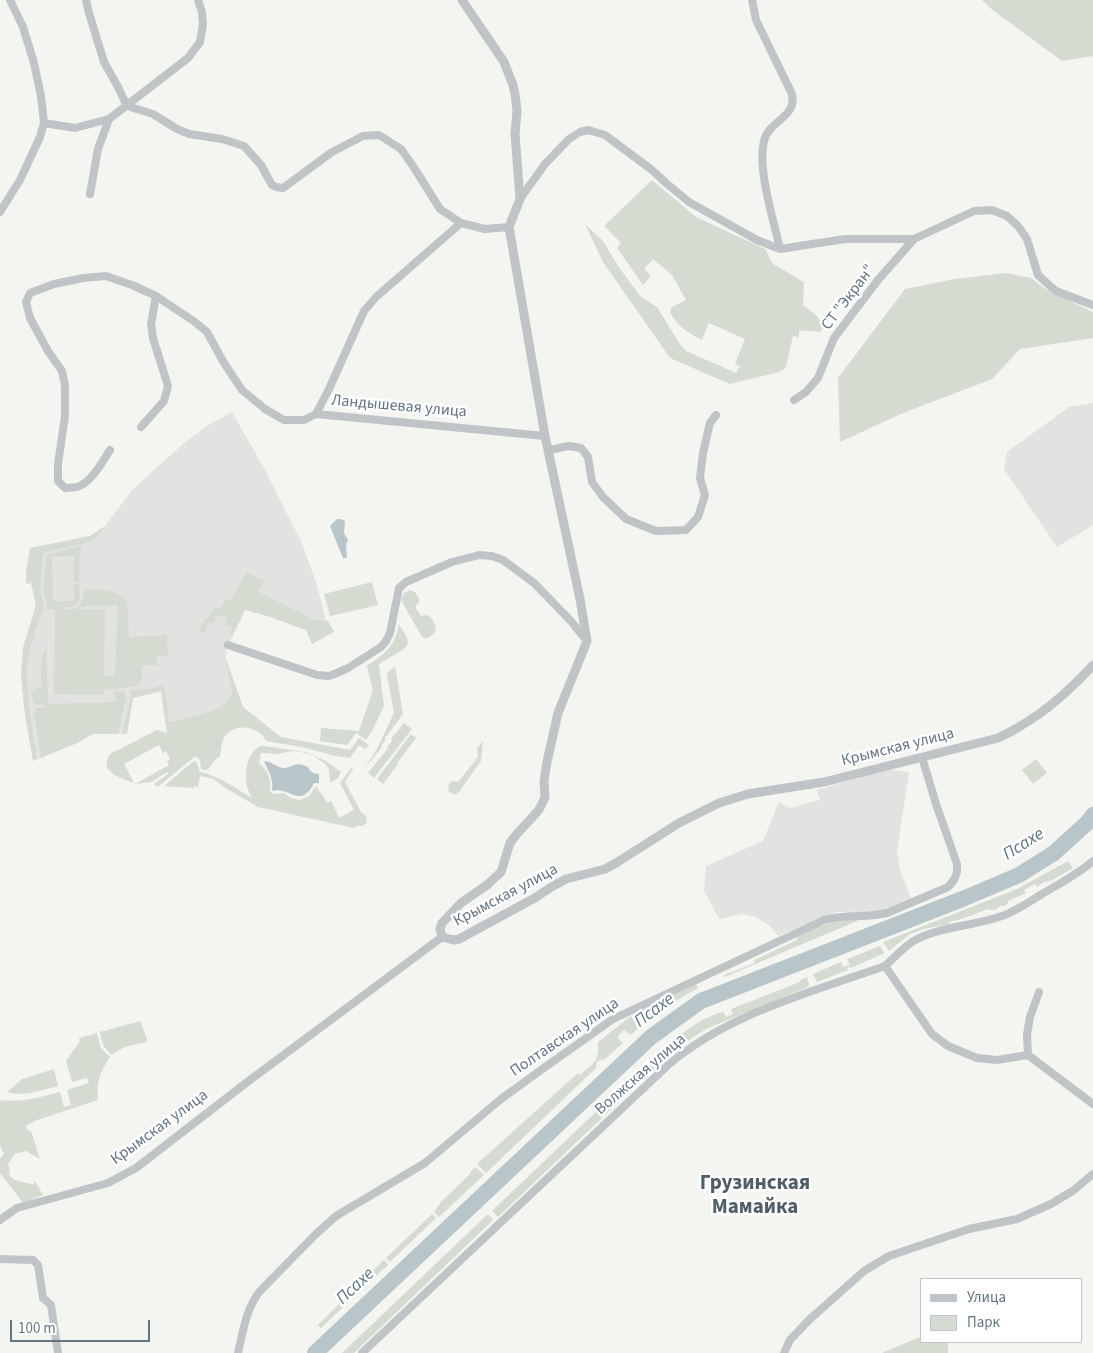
<!DOCTYPE html>
<meta charset="utf-8">
<style>
body{margin:0}
#map{position:relative;width:1093px;height:1353px;overflow:hidden;background:#f4f4f0;font-family:"Source Sans 3",sans-serif}
canvas{display:block}
.legend{position:absolute;left:920px;top:1278px;width:162px;height:65px;box-sizing:border-box;background:#fff;border:1px solid #c0c8cd;margin:0;padding:6px 9px;list-style:none;font-size:15px;color:#627683}
.legend li{display:flex;align-items:center;gap:10px;height:25px}
.legend b{width:25px;border:1px solid #c0c8cd}
.scale{position:absolute;left:10px;top:1320px;width:140px;height:22px;box-sizing:border-box;border:2px solid #627683;border-top:0;padding-left:6px;font-size:15px;line-height:18px;white-space:nowrap;color:#627683;-webkit-text-stroke:4px #fff;paint-order:stroke}
</style>
<div id="map">
<canvas width="1093" height="1353"></canvas>
<ul class="legend">
<li><b style="height:6px;background:#bfc4c7"></b>Улица</li>
<li><b style="height:14px;background:#d5dbd1"></b>Парк</li>
</ul>
<div class="scale">100 m</div>
</div>
<script>
const context = document.querySelector('canvas').getContext('2d');
context.lineJoin = 'round';
function paint(path, color) { context.fillStyle = color; context.fill(path, 'evenodd'); }
function trace(path, color, width, dash) { context.strokeStyle = color; context.lineWidth = width; context.lineCap = dash ? 'butt' : 'round'; context.setLineDash(dash || []); context.stroke(path); }
function drawText(font, color, halo, rows, align = 'center') {
  context.font = font + ' "Source Sans 3",sans-serif'; context.lineWidth = 5; context.setLineDash([]); context.textBaseline = 'middle'; context.strokeStyle = halo; context.fillStyle = color; for (const [text, x, y, turn = 0] of rows) {
    context.save(); context.translate(x, y); context.rotate((+turn || 0) * Math.PI / 180); context.textAlign = isNaN(turn) ? turn : align; if (halo) context.strokeText(text, 0, 0); context.fillText(text, 0, 0); context.restore();
  }
}
paint(new Path2D(`
 M1093,403V525L1057,547L1004,469L1007,452L1069,407Z
 M232,412L265,470L302,543L317,585L326,621L313,619L258,591L245,610L227,649L226,659L243,707L167,733L161,691L133,698L127,734H93L77,743L33,761L25,714L21,676L23,648L36,605L31,583L26,584V573L30,548L90,536L105,526L133,489L155,469L183,444L207,426Z
 M888,769L909,772L897,852L900,870L911,898L881,911L836,912L778,936L770,926L756,917L743,914L719,919L704,890L706,866L763,841L779,802L790,808L820,800L817,790Z`), '#e2e3e1');
paint(new Path2D(`
 M982,0H1093V56L1062,61L990,8Z
 M652,180L696,217L765,249L773,264L804,282L803,305L815,314L825,327L820,332L799,330V337L793,336L786,366L784,369L779,372L730,384L670,358L603,262L585,224L603,241L618,266L640,296L657,307L679,343L686,351L736,373L740,366L735,364L745,339L709,323L702,340C687,332 679,328 670,312L672,307L686,300L672,275L653,259L644,269L651,276L643,285L617,248L621,243L604,226Z
 M1006,273L1031,278L1044,288L1093,312V338L1020,349L992,379L903,413L840,442L838,378L905,289L955,279Z
 M105,526L93,541L43,553L40,591L43,604V608C37,627 29,647 27,667C26,695 33,731 37,759L33,761L25,714L21,676L23,648L36,605L31,583L26,584V573L30,548L90,536Z
 M82,546L80,554L79,582H74V556L52,557L53,601H74V584H79L80,597L77,603L70,607L58,609C66,609 77,611 82,602C84,598 82,594 85,590C101,588 114,590 127,600L129,637L167,635L168,656H156L158,665L142,666V680L137,685L133,687L104,689V695L54,694L55,609H46L47,602L43,591L47,555ZM118,605L115,676H104L105,609H74L85,606Z
 M247,572L264,581L258,591L313,619L328,621L334,632L312,644L306,630L267,616L245,610L232,636L230,635L232,627L225,625L227,618L216,615L214,623L208,622L206,631L203,632L199,631L205,618L207,619L215,607L220,609L226,599L230,601Z
 M372,582L378,605L330,616L324,594Z
 M410,590L415,592L419,598V603L415,607L421,616C430,613 435,621 436,630C433,635 428,640 422,637L401,600L404,593Z
 M399,624L407,638L408,644L404,649L379,664L384,706L372,731L366,740L356,733L347,745L320,741L321,728L359,731L373,690L367,667L368,665C387,652 395,646 399,624Z
 M46,649L48,704L115,702L116,701L114,692L125,691L126,697L118,734H93L77,743L41,758L34,712L36,708L45,707V705H37L34,703L31,692L34,689L42,687C42,676 38,658 46,649Z
 M226,659L243,707L281,737L350,750L359,738L369,745L365,749L359,745L350,758L335,756L306,748L266,741C260,727 237,722 226,735C221,741 221,749 220,757C212,758 213,767 206,770L201,769L200,760L197,757H194L158,787L154,784L168,774L167,772L151,782L135,784L169,765L167,761L170,759L166,751L163,753L159,745L124,764L134,783C121,778 98,772 110,754L157,730L167,733L161,691L133,698L127,734H122L131,696L129,691L149,689L164,685L169,722C183,719 229,711 232,694C232,689 227,666 226,659Z
 M395,666L403,714L385,738L386,739L381,746L382,747L364,769L377,749L394,713L387,675L388,672Z
 M404,723L412,729L374,778L368,773L388,748L387,747L392,741L391,739Z
 M411,734L416,738L397,763L398,764L383,784L377,779Z
 M483,741L481,761L459,792C455,795 453,794 449,792L448,786C451,781 453,780 458,782L478,757L477,749Z
 M260,746H265L305,752L324,760L341,772L338,778L330,783L329,769L325,764L314,756L301,752L292,751L277,754L261,753L259,763C265,769 269,773 270,782C270,787 269,789 272,794L284,793L291,798L300,800L309,796L316,786L322,795H323L327,803L331,801L339,818L354,810L340,783L352,767L353,769L346,780L345,782L361,812L366,816L367,823L362,826H357L354,828L258,807L222,786L214,779L200,776L198,787L195,786L193,788L164,786L194,761H196L200,772C222,777 233,787 252,798C250,794 248,790 247,786C244,773 247,753 260,746Z
 M1036,759L1047,773L1033,784L1022,770Z
 M1068,861L1073,868L1051,881L1044,882L1037,887L1035,884L1024,890L1026,893L1008,901V903L1005,906H1000C998,910 992,911 987,909L965,918L949,922L950,924L924,929L910,934L889,951L883,942L1017,889Z
 M864,918L725,977L724,975L755,963L754,960L797,940L796,936C820,923 837,921 864,918Z
 M880,946L885,953L851,968L850,967L847,968L848,970L817,982L813,974L841,962L843,967L850,965L847,959Z
 M807,977L809,984L808,987L708,1028L693,1037L667,1056L662,1050C677,1036 702,1017 723,1012L726,1017L733,1014L731,1009L800,982V980Z
 M695,982L698,988L669,1005L642,1026L632,1015L653,1003Z
 M631,1016L639,1027L631,1035L624,1030L617,1037L623,1043L605,1059L600,1060L597,1062L596,1068L486,1173L477,1164L578,1073L580,1075C594,1062 599,1063 598,1042Z
 M140,1021L147,1039L146,1042C130,1046 125,1045 112,1055C103,1047 102,1044 100,1032Z
 M97,1033L101,1048L110,1057C100,1071 96,1084 98,1100L37,1120L27,1125L26,1129L31,1131L40,1159L26,1151L15,1154L8,1164L10,1170L9,1175C19,1185 23,1180 33,1185L35,1181L43,1195L32,1199L24,1204L0,1173V1159L4,1154L0,1145V1102L1,1100C22,1103 40,1097 60,1092L64,1107L71,1105L67,1090L89,1083L87,1078L72,1082L66,1061L80,1041L79,1038Z
 M659,1054L664,1060L605,1115L606,1103Z
 M54,1069L58,1086C41,1090 25,1097 7,1092L22,1079Z
 M602,1106V1118L498,1217L492,1211Z
 M475,1167L484,1175L439,1217L434,1212L441,1202L471,1173L470,1172Z
 M432,1214L436,1218L390,1262L386,1258Z
 M488,1214L493,1220L354,1353H342Z
 M384,1260L388,1265L321,1328L318,1325Z
 M922,1336V1342H948V1353H882Z`), '#d5dbd1');
paint(new Path2D(`
 M337,519H340L345,521L344,533L348,540L346,545L347,558H343L330,526Z
 M264,761C271,761 276,767 283,768C290,768 295,762 303,765C312,767 307,773 319,774V783H314C301,810 290,786 272,791C274,778 268,771 264,761Z`), '#b8c6ca');
trace(new Path2D(`
 M315,1353L651,1037L701,1001L965,898L1019,875L1054,853L1087,823L1093,815`), '#b8c6ca', 16);
trace(new Path2D(`
 M86,0L89,13L104,62L118,87L127,106L153,114L177,129L189,134L222,139L244,146L261,165L272,185L276,187L283,188L332,152L363,136L379,135L401,149L413,166L440,209L461,223L485,229L509,227
 M752,0L756,20L792,94C797,118 769,120 764,141C757,169 774,221 780,249
 M44,123L75,128L109,119
 M90,194L98,149L109,119L188,58L200,42L203,24L202,12L198,0
 M520,199L545,164L569,139L580,132L588,130L605,135L652,170L666,183L689,202L757,240L780,249L845,239H914L974,211L992,210L1007,216L1018,226L1027,239L1038,275L1049,285L1056,291L1093,305
 M0,212L20,180L40,137L44,123L41,96L34,63L23,27L10,0
 M794,400L806,392L818,378L834,338L878,280L914,239
 M316,414L329,389L364,311L376,297L461,223
 M316,414L545,436
 M141,427L164,401L168,386L153,338L151,324L156,296
 M110,450C102,462 92,482 77,487C74,488 69,487 65,488L58,481V464L65,416V385L62,371L48,351L30,318L26,302L30,293L54,284L83,278L106,276L132,285L156,296L195,322L207,332L224,363L242,390L265,409L284,420H304L316,414
 M549,450L569,446L581,448L588,457L592,482L603,497L626,519L656,531L686,530L698,517L705,495L700,478L703,453L710,423L716,415
 M228,645L317,675L329,676L337,673L348,668L381,647L386,641L390,633L399,588L406,582L452,562L479,555L492,556L503,560L534,583L570,620L587,641
 M885,966C895,957 905,945 917,939C943,926 974,926 1002,916C1016,911 1029,902 1042,894C1059,884 1078,874 1093,861
 M1028,1055L1093,1104
 M1028,1055L1027,1035L1030,1017L1039,992
 M0,1220L17,1208L108,1183L136,1168L246,1083L442,937
 M0,1259L33,1260L38,1265L43,1298L51,1305L58,1353
 M238,1353C243,1331 246,1309 260,1291L316,1234L336,1216L425,1163L501,1099L541,1070L613,1019L824,920C845,914 866,918 887,913L948,887C955,880 958,874 957,864L936,804L922,757
 M362,1353L667,1066C727,1014 811,992 885,966L932,1034L948,1046L977,1058L997,1060L1028,1055
 M784,1353L790,1340L809,1320L864,1271L889,1256L969,1229L1017,1219L1051,1204L1074,1190L1093,1174`), '#bfc4c7', 8);
trace(new Path2D(`
 M462,0L504,62L513,85L515,94L517,111L515,134L520,199L509,227L545,436L580,599L587,641L558,713L547,762L544,781L545,797L542,804L538,811L516,835L510,843L501,872L487,885L461,903L442,923L440,929L442,937L454,940L459,939L533,899L553,886L566,879L605,869L616,863L679,823L719,803L748,794L824,782L998,738C1006,734 1015,730 1022,725C1049,709 1072,688 1093,665`), '#bfc4c7', 9);
drawText('16px', '#627683', '#fff', [
 ["СТ \"Экран\"",849,298,-53],
 ["Ландышевая улица",399,407,5],
 ["Крымская улица",898,748,-14],
 ["Крымская улица",506,896,-28],
 ["Полтавская улица",565,1038,-34],
 ["Волжская улица",641,1075,-41],
 ["Крымская улица",160,1128,-36]
]);
drawText('italic 18px', '#5d7980', '#fff', [
 ["Псахе",1024,845,-32],
 ["Псахе",655,1011,-37],
 ["Псахе",356,1287,-43]
]);
drawText('bold 21px', '#505f67', '#fff', [
 ["Грузинская",755,1184],
 ["Мамайка",755,1208]
]);
</script>
